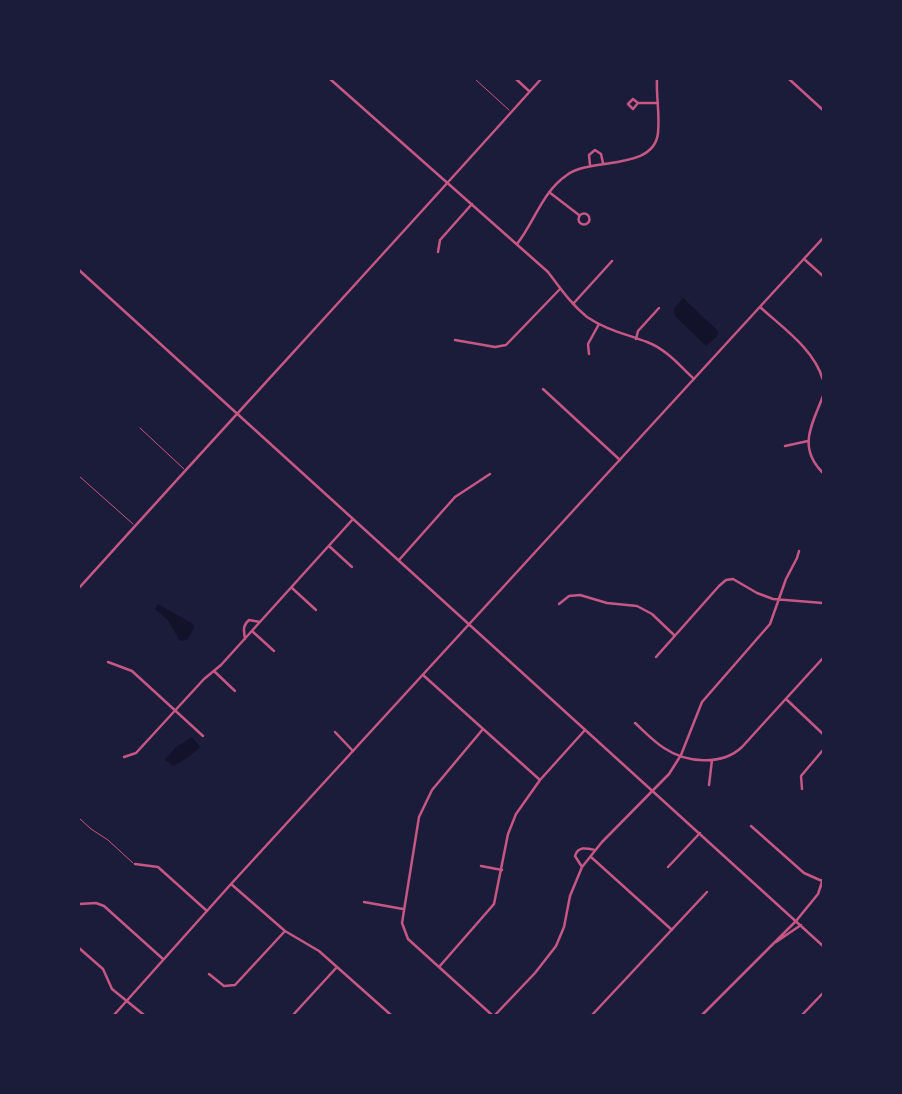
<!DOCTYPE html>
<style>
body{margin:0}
#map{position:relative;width:902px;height:1094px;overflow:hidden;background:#1b1b3a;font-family:Arial,sans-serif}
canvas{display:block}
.frame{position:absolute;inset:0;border:80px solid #1b1b3a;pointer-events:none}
</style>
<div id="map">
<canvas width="902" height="1094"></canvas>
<div class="frame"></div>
</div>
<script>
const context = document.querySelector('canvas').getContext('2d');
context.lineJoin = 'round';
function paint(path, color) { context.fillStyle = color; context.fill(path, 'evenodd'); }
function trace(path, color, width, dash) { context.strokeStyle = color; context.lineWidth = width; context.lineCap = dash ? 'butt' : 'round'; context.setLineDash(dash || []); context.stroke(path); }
paint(new Path2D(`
 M683,298L718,331V335L706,346L675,316L674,309Z
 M158,604L193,624L194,628L187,640L180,641L168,620L155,609Z
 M192,737L200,747C194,754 181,762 173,766L165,760L176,747Z`), '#12122b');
trace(new Path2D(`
 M475,79L509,110
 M140,428L184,469
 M79,476L133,524
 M79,818L91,829L108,840L133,863`), '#c65784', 1);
trace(new Path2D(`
 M330,79L548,272C560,288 571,304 587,317C606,330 626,334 647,342C666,349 680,366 694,379
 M516,79L529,91
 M789,79L823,110
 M638,103L633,99L628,104L633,109L638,103H658
 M590,165L589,155L595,150L601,154L603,163
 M549,192L579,215
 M578.5 219a5.5 5.5 0 1 1 11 0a5.5 5.5 0 1 1-11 0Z
 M517,244C535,221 542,192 567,175C591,157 654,171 658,133C660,115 656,96 657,79
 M438,252L440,240L472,204
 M804,259L823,276
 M573,304L612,261
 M760,307C783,328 814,349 823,380
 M636,339L638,331L659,308
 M455,340L495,347L506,345L560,289
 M589,354L588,344L599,324
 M543,389L620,460
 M823,396C812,425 797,447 823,473
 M785,446L808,441
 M329,546L352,567
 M399,560L455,497L490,474
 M292,588L316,610
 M559,604L569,596L580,595L607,603L637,606L652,614L674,635
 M252,631L274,651
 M245,639C244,631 242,626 249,620L260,622
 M656,657L719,586L726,580L733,579L757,593L773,599L823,603
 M108,662L132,671L203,736
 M214,671L235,691
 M423,675L540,780
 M786,699L823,734
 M635,723C644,731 653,741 664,748C686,763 722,766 742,747L823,658
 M483,729L432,790L419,817L402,923L408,939L492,1015
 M335,732L353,751
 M124,757L136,753L204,679L221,665L353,519
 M709,785L712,760
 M802,789L801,776L823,750
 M751,826L804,873L822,881
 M591,857L672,930
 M135,864L158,867L207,911
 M481,866L502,870
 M582,867L575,856C578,846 586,848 595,850
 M668,867L700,833
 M231,884L285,931L319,951L391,1015
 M364,902L403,909
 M79,904L96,903L104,906L163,959
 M776,942L801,925
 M79,948L103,969L112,989L144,1015
 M439,967L494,904L508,834L516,814L540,780L585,730
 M209,974L224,986L235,985L285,931
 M293,1015L337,967
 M495,1015L535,973L556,946L564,927L570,896L582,867L602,842L669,774L681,755L702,702L770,624L786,579L797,558L799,551
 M592,1015L707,892
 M702,1015L796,921L818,894L823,879
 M802,1015L823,993`), '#c65784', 2.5);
trace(new Path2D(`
 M79,270L823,946
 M79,588C232,418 388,250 541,79
 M114,1015L231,884L823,238`), '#c65784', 2.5);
</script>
